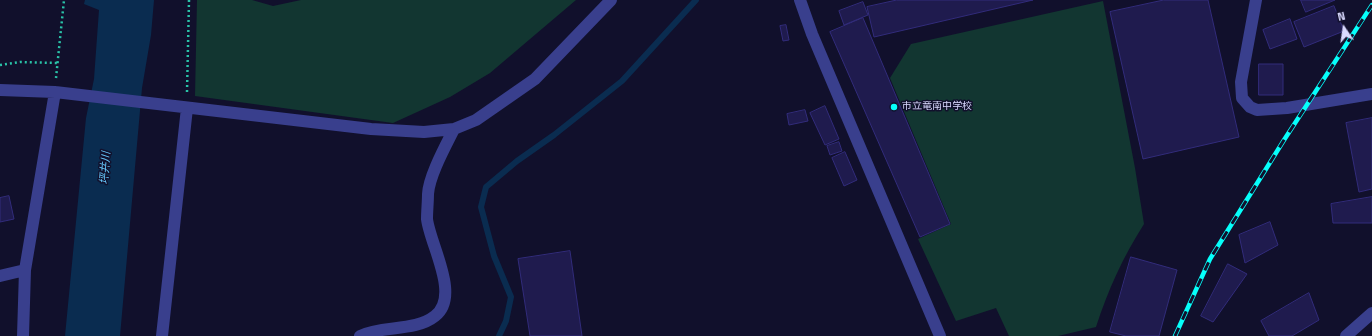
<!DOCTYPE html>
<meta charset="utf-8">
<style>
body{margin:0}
#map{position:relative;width:1372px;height:336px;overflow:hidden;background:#11102c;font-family:"Titillium Web",sans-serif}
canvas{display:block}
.north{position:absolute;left:1324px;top:8px;width:40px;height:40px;-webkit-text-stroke:3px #11102c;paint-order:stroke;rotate:347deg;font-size:11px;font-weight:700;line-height:16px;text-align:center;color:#dadaff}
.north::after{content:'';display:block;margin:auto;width:14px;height:18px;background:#dadaff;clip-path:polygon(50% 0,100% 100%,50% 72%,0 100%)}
</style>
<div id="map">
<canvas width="1372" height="336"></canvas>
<div class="north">N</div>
</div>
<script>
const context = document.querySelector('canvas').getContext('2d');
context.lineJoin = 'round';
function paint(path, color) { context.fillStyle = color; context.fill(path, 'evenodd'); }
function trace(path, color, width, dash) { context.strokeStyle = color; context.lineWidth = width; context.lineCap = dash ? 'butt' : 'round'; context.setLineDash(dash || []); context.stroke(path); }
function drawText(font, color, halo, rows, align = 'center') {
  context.font = font + ' "Titillium Web","Noto Sans JP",sans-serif'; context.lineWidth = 3; context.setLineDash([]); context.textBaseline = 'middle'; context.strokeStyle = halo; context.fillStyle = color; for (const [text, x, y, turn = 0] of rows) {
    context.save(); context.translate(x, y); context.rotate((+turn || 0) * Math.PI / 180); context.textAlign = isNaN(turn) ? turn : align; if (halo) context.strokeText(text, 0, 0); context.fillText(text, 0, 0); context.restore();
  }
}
paint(new Path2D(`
 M197,0H252L273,6L301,0H576L490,73L450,97L393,123L195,96Z
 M1103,1L1135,168L1144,224C1123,257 1108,290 1096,327L1058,336H1009L996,308L956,321L918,239L951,224L890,78L911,44Z`), '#123631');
paint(new Path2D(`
 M85,0H154L151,35L142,88L120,336H65L86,118L94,79L99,10L84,4Z`), '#0a2c50');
trace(new Path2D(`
 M499,336L506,321L511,297L494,256L481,207L486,187L517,161L554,135L622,81L696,0`), '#0a2c50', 6);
const building = new Path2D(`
 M897,0H1033L874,37L867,7Z
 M1164,0H1208L1239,137L1143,159L1110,12Z
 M1301,0H1335L1306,12Z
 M863,2L868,15L844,25L839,11Z
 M1334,6L1344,31L1304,47L1294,22Z
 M863,18L950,224L920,237L830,32Z
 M1290,19L1297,39L1270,49L1263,30Z
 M786,25L789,40L783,41L780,26Z
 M1259,64H1283V95H1259Z
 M825,106L839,139L825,145L810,113Z
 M805,110L808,121L789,125L787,114Z
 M1372,118V189L1359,192L1346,123Z
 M839,142L842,151L830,155L827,146Z
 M845,152L857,180L844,186L832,158Z
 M9,196L14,219L0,222V198Z
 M1372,197V223H1333L1331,204Z
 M1270,222L1278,245L1245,263L1239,235Z
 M570,251L582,336H530L518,259Z
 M1131,257L1177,270L1159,336H1126L1110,332Z
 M1228,264L1247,274L1213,322L1201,316Z
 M1309,293L1319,320L1292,336H1269L1261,321Z`);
paint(building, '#1f1b4e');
trace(building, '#322c7b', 1);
trace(new Path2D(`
 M0,65L20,62L58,63
 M56,78L64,0
 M187,92L189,0`), '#2ac3a8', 2.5, [2, 3]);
trace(new Path2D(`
 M800,0L812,34L940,336
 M1256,0L1241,82L1242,98L1250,107L1257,110L1287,108L1372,94
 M0,90L55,92L371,129L424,132L454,129L476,120L535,79L611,0
 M0,276L25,270
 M23,336L25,270L55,92
 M162,336L187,108
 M360,336C382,325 415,332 435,316C461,296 430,245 427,219C427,211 428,202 428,194C429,176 445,147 454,129
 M1346,336L1372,313`), '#393f8d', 12);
const rail = new Path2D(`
 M1175,336L1210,259L1284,140L1372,5`);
trace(rail, '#06fffb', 4.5);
trace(rail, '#11102c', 3, [9]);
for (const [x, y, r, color] of [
 [894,107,4,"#06fffb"]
]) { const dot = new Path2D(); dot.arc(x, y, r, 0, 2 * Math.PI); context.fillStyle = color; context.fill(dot); trace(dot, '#11102c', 1.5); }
drawText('10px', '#dadaff', '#11102c', [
 ["市立竜南中学校",902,107]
], 'left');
drawText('italic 11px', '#68cbff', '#11102c', [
 ["坪井川",106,168,-86]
]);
</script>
